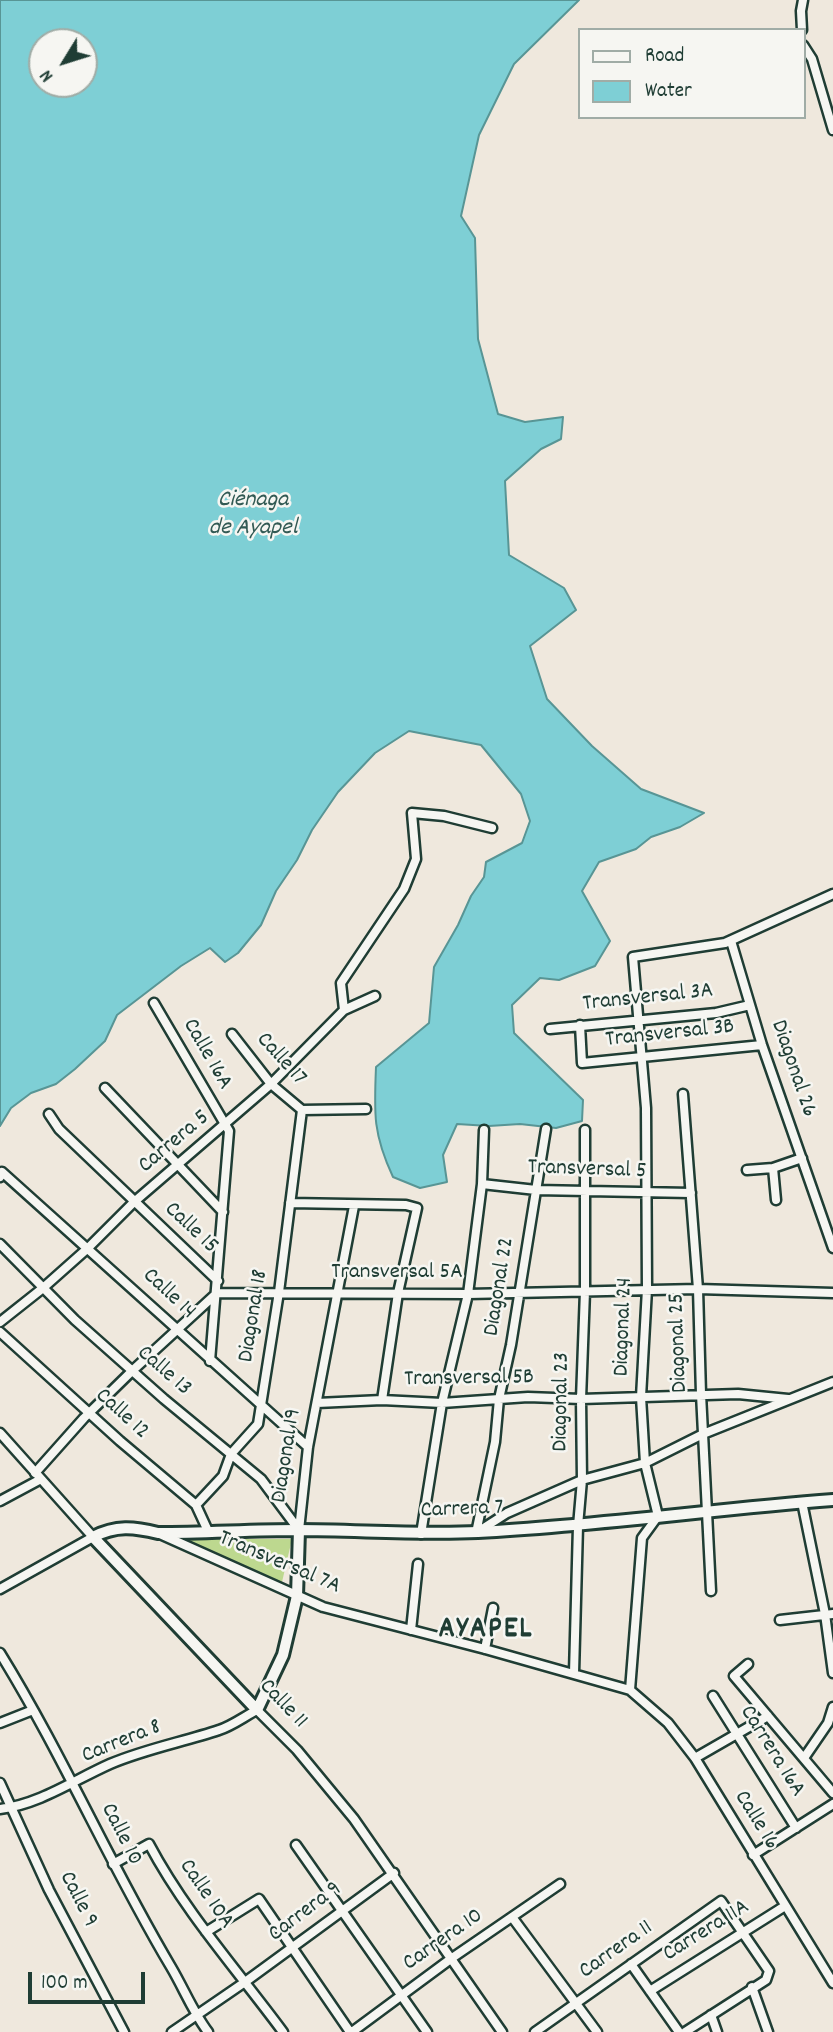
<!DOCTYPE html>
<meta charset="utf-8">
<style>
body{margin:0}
#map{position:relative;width:833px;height:2032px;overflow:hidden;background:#efe8dd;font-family:Dekko,sans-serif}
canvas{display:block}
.legend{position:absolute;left:578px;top:28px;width:228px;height:91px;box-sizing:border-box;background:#f6f6f2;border:2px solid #a0aca6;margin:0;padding:9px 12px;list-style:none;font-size:21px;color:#1f3d34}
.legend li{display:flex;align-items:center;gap:14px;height:35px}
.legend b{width:35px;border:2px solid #a0aca6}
.north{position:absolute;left:28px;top:28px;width:70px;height:70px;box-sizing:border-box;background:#f6f6f2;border:2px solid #a0aca6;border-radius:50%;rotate:232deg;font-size:19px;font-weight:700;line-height:28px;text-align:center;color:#1f3d34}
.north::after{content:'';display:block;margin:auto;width:24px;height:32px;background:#1f3d34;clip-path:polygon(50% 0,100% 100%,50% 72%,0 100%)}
.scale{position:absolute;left:28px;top:1972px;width:117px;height:32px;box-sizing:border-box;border:4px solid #1f3d34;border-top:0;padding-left:9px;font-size:21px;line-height:24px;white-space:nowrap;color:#1f3d34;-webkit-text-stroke:5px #f6f6f2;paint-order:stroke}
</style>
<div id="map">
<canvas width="833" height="2032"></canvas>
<ul class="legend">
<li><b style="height:9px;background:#f6f6f2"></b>Road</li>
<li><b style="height:19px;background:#7ecfd5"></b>Water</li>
</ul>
<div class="north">N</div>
<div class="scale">100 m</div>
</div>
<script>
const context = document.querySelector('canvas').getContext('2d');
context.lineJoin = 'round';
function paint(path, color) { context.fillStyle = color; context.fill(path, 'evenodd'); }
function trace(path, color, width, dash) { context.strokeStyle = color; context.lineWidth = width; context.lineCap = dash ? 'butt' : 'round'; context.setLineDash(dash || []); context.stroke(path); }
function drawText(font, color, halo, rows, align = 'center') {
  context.font = font + ' Dekko,sans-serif'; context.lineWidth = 5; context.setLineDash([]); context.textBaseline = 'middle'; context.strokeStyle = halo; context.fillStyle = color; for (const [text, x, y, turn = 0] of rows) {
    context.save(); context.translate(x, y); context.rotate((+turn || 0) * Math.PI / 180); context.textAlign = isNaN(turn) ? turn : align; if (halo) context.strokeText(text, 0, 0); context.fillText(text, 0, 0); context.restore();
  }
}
paint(new Path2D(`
 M189,1539H292L282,1582L188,1543Z`), '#bdd88f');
const water = new Path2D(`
 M0,0H579L514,64L479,135L461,216L475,238L478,339L498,414L525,422L563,417L561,439L541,449L505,481L509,555L564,588L576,610L530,646L547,699L592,746L641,789L704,813L680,827L651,837L636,849L599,862L582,891L610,941L595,966L559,980L540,978L512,1005L514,1033L583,1100L582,1121L556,1128L520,1124L489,1126L457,1124L443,1155L447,1182L420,1188L393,1177C373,1134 374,1114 376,1067L429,1023L434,967L458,925L471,896L484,877L486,862L522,843L530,821L521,794L481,745L409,731L375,753L338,792L312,830L297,860L276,891L261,925L238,953L225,962L210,948L181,966L117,1015L105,1041L75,1069L56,1084L31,1093L11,1108L0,1126ZM42,42H84V84H42Z`);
paint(water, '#7ecfd5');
trace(water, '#589595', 2);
const minor = new Path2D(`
 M802,30L801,11L803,0
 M803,45L812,59L833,130
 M731,941L762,1045L833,1248
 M154,1003L229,1131L210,1361
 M344,1010L341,983L404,889L416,859L412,813L444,816L492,828
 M580,1025L582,1063L762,1045
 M550,1029L716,1013L750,1005
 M232,1034L271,1084L302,1110
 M105,1088L223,1212
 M683,1094L698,1289L701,1394L711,1591
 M302,1110L366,1109
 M49,1114L59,1129L218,1281
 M773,1168L776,1200
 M747,1170L773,1168L802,1158
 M0,1177L2,1172L308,1447
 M482,1184L536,1190L691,1193
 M290,1203L406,1205L417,1208L398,1293L382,1400
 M0,1244L75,1320L164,1399L261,1479L299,1530
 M0,1322L43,1288L88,1248L134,1202L271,1084L344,1010L375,996
 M0,1332L120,1441L196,1505L208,1531
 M317,1403L382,1400L442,1403L528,1397L581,1399L738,1394L788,1399
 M0,1433L93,1537L0,1589
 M35,1473L84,1418L132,1371L217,1293L468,1294L698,1289L833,1293
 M0,1501L41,1479
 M802,1502L825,1614L833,1673
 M196,1505L223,1476L231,1454L258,1424L279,1292L302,1110
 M299,1530L308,1447L354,1206
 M479,1531L507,1513L582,1480L645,1463L703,1434L833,1382
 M476,1533L495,1442L499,1399L511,1345L546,1129
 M160,1534L323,1607L485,1649L630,1690L668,1723L695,1758L833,1983
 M421,1534L442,1403L468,1294L482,1184L484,1130
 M780,1620L833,1614
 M411,1630L418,1564
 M485,1649L493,1608
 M0,1653C63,1755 110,1865 171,1967C184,1989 193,2012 208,2032
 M748,1664L734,1676L833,1793
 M574,1673L578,1526L582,1480L581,1399L585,1291V1130
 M630,1690L642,1538L658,1516L645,1463L641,1397L647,1289L646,1108L633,957L725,943L833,894
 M713,1696L796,1828
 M0,1723L33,1710
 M695,1758L768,1716
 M804,1758L828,1723L833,1707
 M0,1783L49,1890L124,2032
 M0,1809C40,1804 74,1780 110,1764C145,1749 183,1742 219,1730C232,1726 245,1716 257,1710L297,1750L354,1819L502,2032
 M296,1845L427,2032
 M753,1855L833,1804
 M113,1864L149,1844C185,1912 238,1971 283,2032
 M512,1917L597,2032
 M206,1932L259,1899L350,2032
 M631,1964L679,2032
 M752,1987L768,2032
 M650,1991L785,1906
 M711,2015L717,2032
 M172,2032L245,1982L394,1873
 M352,2032L452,1958L560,1884
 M535,2032L721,1901L769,1971L766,1980L685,2032`);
const secondary = new Path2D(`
 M299,1530L297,1596L283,1655L257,1710L93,1537C116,1525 134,1527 158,1533C205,1533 251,1530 297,1530C357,1530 417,1535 478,1532C597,1526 714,1509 833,1500`);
trace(minor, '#1f3d34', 13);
trace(secondary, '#1f3d34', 16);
trace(minor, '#f6f6f2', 8);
trace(secondary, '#f6f6f2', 10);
drawText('23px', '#1f3d34', '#f6f6f2', [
 ["Transversal 3A",648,999,-6],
 ["Transversal 3B",670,1035,-6],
 ["Calle 16A",206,1055,60],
 ["Calle 17",280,1060,48],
 ["Diagonal 26",792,1069,71],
 ["Carrera 5",175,1143,-40],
 ["Transversal 5",587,1171,2],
 ["Calle 15",190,1229,43],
 ["Transversal 5A",397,1274],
 ["Diagonal 22",501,1287,-81],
 ["Calle 14",168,1295,43],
 ["Diagonal 18",255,1316,-81],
 ["Diagonal 24",625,1327,-88],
 ["Diagonal 25",680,1343,-92],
 ["Calle 13",163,1372,41],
 ["Transversal 5B",469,1380,-1],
 ["Diagonal 23",563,1402,-89],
 ["Calle 12",121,1415,42],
 ["Diagonal 19",288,1456,-81],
 ["Carrera 7",462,1511,-2],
 ["Transversal 7A",279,1564,23],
 ["Calle 11",282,1705,46],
 ["Carrera 8",122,1743,-22],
 ["Carrera 16A",771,1752,58],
 ["Calle 16",755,1821,58],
 ["Calle 10",120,1835,63],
 ["Calle 10A",205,1895,55],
 ["Calle 9",77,1900,63],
 ["Carrera 9",306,1913,-37],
 ["Carrera 11A",707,1932,-32],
 ["Carrera 10",444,1941,-35],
 ["Carrera 11",617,1951,-35]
]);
drawText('italic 24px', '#325a54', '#f6f6f2', [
 ["Ciénaga",253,502],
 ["de Ayapel",253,530]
]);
context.letterSpacing = '2px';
drawText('bold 30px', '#1f3d34', '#f6f6f2', [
 ["AYAPEL",486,1632]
]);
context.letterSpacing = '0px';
</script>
